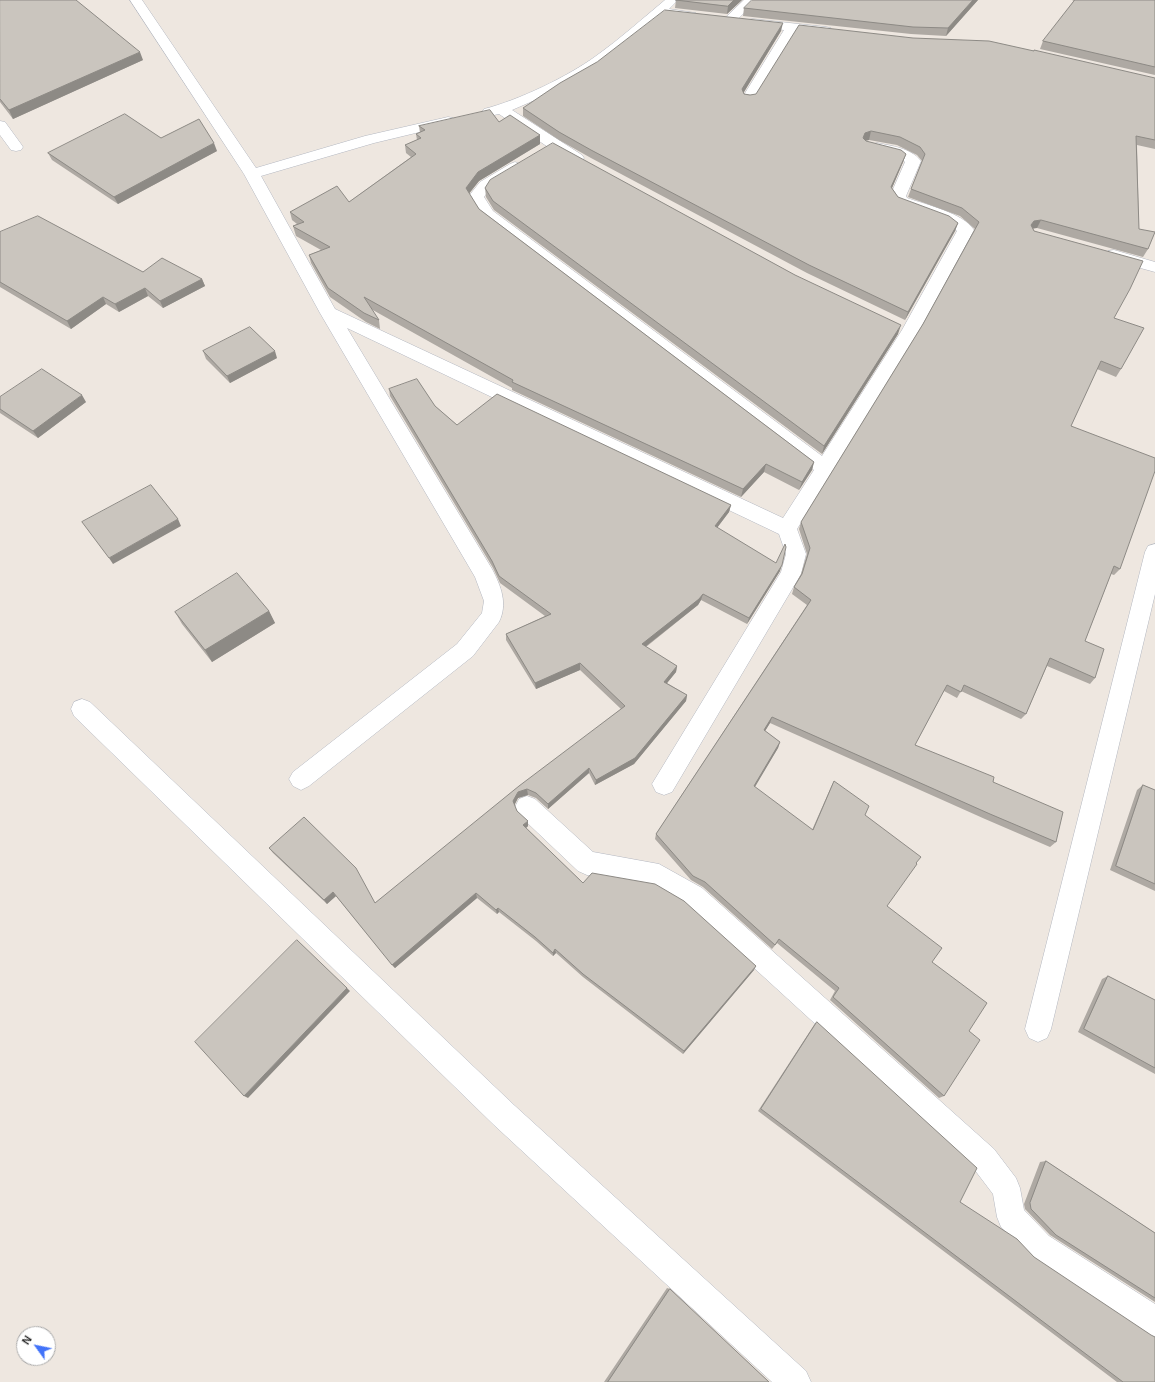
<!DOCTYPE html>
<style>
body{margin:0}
#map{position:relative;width:1155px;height:1382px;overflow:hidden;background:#eee7e0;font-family:Helvetica,sans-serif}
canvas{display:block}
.north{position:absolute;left:16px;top:1326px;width:40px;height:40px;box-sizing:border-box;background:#fff;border:1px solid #ababab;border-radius:50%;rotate:303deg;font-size:11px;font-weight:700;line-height:16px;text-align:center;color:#2d2d2d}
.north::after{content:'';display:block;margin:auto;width:14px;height:18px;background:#4273f9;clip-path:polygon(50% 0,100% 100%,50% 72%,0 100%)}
</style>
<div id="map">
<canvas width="1155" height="1382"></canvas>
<div class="north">N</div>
</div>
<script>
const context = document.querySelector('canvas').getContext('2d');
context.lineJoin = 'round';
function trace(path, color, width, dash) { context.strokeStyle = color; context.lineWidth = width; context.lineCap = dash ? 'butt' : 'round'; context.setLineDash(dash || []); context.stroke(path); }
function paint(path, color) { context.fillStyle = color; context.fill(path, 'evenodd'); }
const lane = new Path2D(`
 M744,0H757L734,23H726L724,20L726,17Z`);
const street = new Path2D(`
 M130,0H142L256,168L365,136L448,117L453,118L455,121L453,124L374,143L261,176L335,309L783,518L814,470L481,217L468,197L480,182L510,164L515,162L520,164L523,167L520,170L490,188L484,197L493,211L822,456L902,330L957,231L947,223L897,204L890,196L905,162L899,157L872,150L870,147L872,144L877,143C892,146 911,148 921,161L906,196L907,198C927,205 963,213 974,230L919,331L797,529L806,554L801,574L672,792L664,795L656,792L652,784L781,572L786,554L779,534L347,328L492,569C501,586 508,604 499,622L473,656L309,786L301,790L293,786L289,779L293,772L457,644L482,613L484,601L475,577L320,313L244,174Z
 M665,0H675L676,2L669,9L696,13L698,16L696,19L691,20L661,16L606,62L567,86L512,110L582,155L584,158L582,161L577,162L572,161L548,147L499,114L489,116L484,115L482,112L484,109C519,100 567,77 596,56C620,39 642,19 665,0Z
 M753,19L826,27L831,28L833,31L831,34L826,35L796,32L756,98L754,101L749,102L744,101L742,98L784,30L748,26L746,23L748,20Z
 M0,121L5,122L21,144L23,147L21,150L16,151L11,150L0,135Z
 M1114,250L1155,262V272L1108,259L1106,255L1108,251Z
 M1155,544V594L1051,1029L1047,1038L1038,1042L1029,1038L1025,1029L1145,552L1148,546Z
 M82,699L90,702L514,1105L806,1371L811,1382H772L494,1125L74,716L71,709L74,702Z
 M527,796L535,799L593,852L659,864L702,888L994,1149L1016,1178L1020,1188L1024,1210L1049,1236L1155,1304V1337L1144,1333L1029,1256L1001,1227L997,1217L993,1194L974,1169L684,904L655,887L587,875L578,871L519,815L515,807L519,799Z`);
trace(lane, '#b3b7c0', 1);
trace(street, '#b3b7c0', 1);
paint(lane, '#fff');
paint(street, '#fff');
paint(new Path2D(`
 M0,0L143,60L13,119L0,102Z
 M676,0H742L727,14L675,8Z
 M978,0L946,36L911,34L743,16L744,8Z
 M1072,0H1155V75L1040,49L1043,41L1074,1Z
 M781,31L743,93L744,94L750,95L1155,78V149L1137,145L1139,229L1148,249L1143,257L1037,228H1033L1034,231L1114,318L1121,369L1116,377L1097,369L1071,426L1120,569L1114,575L1111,574L1085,641L1095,678L1090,684L1047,666L1026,714L1021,719L961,691L957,698L944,691L915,745L993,782L1056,842L1050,847L985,819L770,723L765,731L780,742L778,748L754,787L812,830L831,787L834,781L865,815L887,906L932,962L969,1031L944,1096L939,1098L830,1000L835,991L777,943L772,949L703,887L691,880L655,839L656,834L807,605L792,594L794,587L801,574L807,554L799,529L801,522L923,324L975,229L960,216L908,197L911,189L922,161L917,155L897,145L869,140L865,141H866L906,154L903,162L892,188L898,197L958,223L955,231L905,320L807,273L591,158L559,140L523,116V108Z
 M499,122L540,135V144L479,181L469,194L479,209L814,462L812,470L799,490L764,472L741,497L512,390V388L371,309L379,320L380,329L366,322L330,297L311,263L309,255L321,250L296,236L293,226L297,224L292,220L290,212L349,202L411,157L406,153L405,145L417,140L416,134L420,133L419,126Z
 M161,138L217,151L118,204L52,160L48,153Z
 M485,188L898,334L822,454L494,210L486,197Z
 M0,232L143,272L202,279L205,286L163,308L148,296L119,312L106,304L71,329L0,287Z
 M203,351L277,358L230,383L206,359Z
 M389,389L435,406L457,425L731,505L729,512L717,528L780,571L747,624L701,600L698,605L646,647L677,666L676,672L667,683L687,695L686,701L634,764L595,785L589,773L548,809L536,798L528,795L518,798L514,805L517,811L528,826L526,828L583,883L754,970L683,1054L583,977L556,953L553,956L536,941L499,912L497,914L477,898L395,968L336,896L327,904L273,853L269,848L375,903L621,709L580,670L536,689L506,640V634L545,616L500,583L493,568L390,396Z
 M0,397L86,402L38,438L0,413Z
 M269,611L275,623L212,662L182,624L175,612Z
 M1143,785L1155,790V891L1110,870L1137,790Z
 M1108,976L1155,1000V1074L1078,1032L1102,979Z
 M817,1022L960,1202L1155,1382H1117L758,1111L814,1025Z
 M1046,1161L1155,1233V1302L1050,1235L1025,1209L1024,1204L1040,1162Z
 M667,1288L670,1289L769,1382H604Z`), '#aea9a3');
paint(new Path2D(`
 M734,0H742L727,14L728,6Z
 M973,0H978L946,36L948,28Z
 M783,23L781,31L741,97L742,89Z
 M140,52L143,60L13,119L9,110Z
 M871,131L869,140L863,141V138L865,133Z
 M540,135V144L479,181L466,197V188L478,172Z
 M214,143L217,151L118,204L114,197Z
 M906,154L903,162L889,195L891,187Z
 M1041,220L1037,228L1031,229V225L1034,221Z
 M958,223L955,231L905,320L908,312Z
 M202,279L205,286L163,308L160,301Z
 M145,288L148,296L119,312L115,304Z
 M103,297L106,304L71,329L67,321Z
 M901,325L898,334L822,454L824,446Z
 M275,351L277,358L230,383L227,376Z
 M82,395L86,402L38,438L33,431Z
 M814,462L812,470L799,490L802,482Z
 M766,464L764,472L741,497L743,489Z
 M731,505L729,512L713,533L715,526Z
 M178,519L181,526L113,564L109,558Z
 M782,565L780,571L747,624L749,618Z
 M703,594L701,600L698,605L641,650L642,644Z
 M269,611L275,623L212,662L205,650Z
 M580,663V670L536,689L535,683Z
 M677,666L676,672L663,688L664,682Z
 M687,695L686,701L634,764L595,785L596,780Z
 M772,717L770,723L762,736L764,730Z
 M780,742L778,748L752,792L754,786Z
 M589,768V773L548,809V804Z
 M527,789L528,795L518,798L514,806L513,801L518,792Z
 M528,821V826L524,830L523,825Z
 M333,892L336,896L327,904L324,900Z
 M476,893L477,898L395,968L392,965Z
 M498,908L499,912L497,914L496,910Z
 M555,949L556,953L553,956V953Z
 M756,966L754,970L683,1054L684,1051Z
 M347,988L350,991L248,1098L244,1096Z`), '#8d8a85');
const building = new Path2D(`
 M0,0H76L140,52L9,110L0,99Z
 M676,0H734L728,6Z
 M752,0H973L948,28L913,27L744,8Z
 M1075,0H1155V67L1043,41Z
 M665,10L783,23L742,89L744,94L750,95L756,94L799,25L913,38L989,41L1034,51V50L1155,78V140L1136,136L1139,229L1155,232L1148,249L1041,220L1034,221L1031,225L1034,231L1143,261L1130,289L1114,318L1144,328L1121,369L1101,361L1071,426L1155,458V471L1120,569L1114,566L1085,641L1104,649L1095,678L1050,658L1026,714L964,685L961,692L947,685L915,745L994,777L993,782L1063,812L1056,842L990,814L772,717L764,730L780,742L754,786L813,830L834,781L869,806L865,815L921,857L916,863L917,864L887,906L942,948L932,962L987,1003L969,1031L980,1040L944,1096L833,997L839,988L779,939L775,945L705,882L693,876L656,834L811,600L794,587L802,574L810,548L801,522L923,324L979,222L962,208L911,189L925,154L920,147L900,137L871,131L865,133L863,138L866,141L901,150L906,154L891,187L898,197L949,216L958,223L908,312L809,265L591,150L559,132L523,108L560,83L597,62Z
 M490,110L499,122L510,115L540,135L478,172L466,188L479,209L814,462L802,482L766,464L743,489L512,382L513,380L364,297L379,320L364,313L328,288L309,255L330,247L294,227L293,226L304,222L290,212L337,186L349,202L416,154L405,145L421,138L416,134L425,130L419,126Z
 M125,114L161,138L199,119L214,143L114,197L48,153Z
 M553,143L795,275L901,325L824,446L493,201L485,188L490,180Z
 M38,216L143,272L162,258L202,279L160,301L145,288L115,304L103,297L67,321L0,282V232Z
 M250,327L275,351L227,376L203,351Z
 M42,369L82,395L33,431L0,409V397Z
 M417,379L435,406L457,425L497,394L731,505L715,526L776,563L785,544L786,547L782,565L749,618L703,594L699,599L642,644L677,666L664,682L687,695L635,758L596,780L589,768L548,804L536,793L527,789L518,792L513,801L517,811L528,821L523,825L583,883L592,873L655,884L684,901L756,966L684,1051L583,974L555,949L553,953L535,937L498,908L496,910L476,893L392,965L333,892L324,900L269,848L304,817L356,868L375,903L519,786L625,706L580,663L535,683L506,634L551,614L499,576L492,561L389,389Z
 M151,485L178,519L109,558L82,522Z
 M237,573L269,611L205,650L175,612Z
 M1143,785L1155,790V884L1116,866Z
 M297,940L347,988L244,1096L195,1042Z
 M1108,976L1155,1000V1068L1084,1029Z
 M817,1022L977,1168L960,1202L1017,1239L1034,1257L1151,1335L1155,1337V1382H1123L761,1109Z
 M1046,1161L1155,1233V1298L1056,1235L1031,1209L1030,1203Z
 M670,1289L769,1382H608Z`);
paint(building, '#cac5be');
trace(building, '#8d8a85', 1);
</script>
